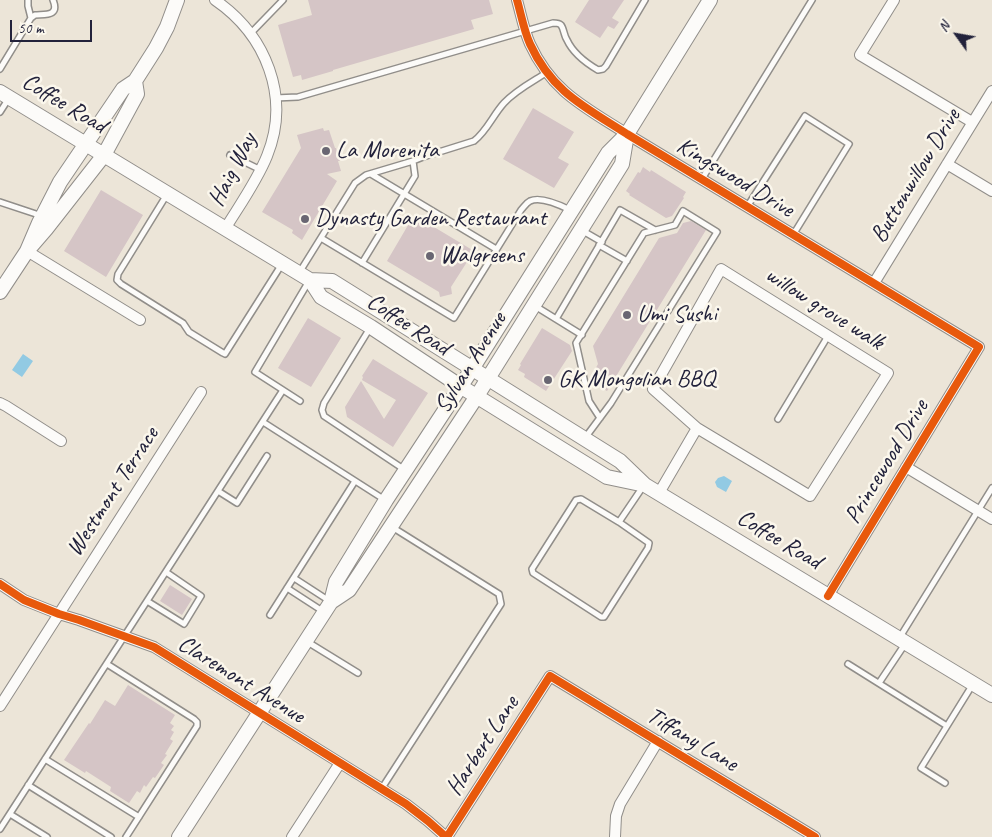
<!DOCTYPE html>
<style>
body{margin:0}
#map{position:relative;width:992px;height:837px;overflow:hidden;background:#ece5d8;font-family:Caveat,sans-serif}
canvas{display:block}
.north{position:absolute;left:932px;top:10px;width:50px;height:50px;-webkit-text-stroke:4px #fbf7ec;paint-order:stroke;rotate:302deg;font-size:14px;font-weight:700;line-height:20px;text-align:center;color:#22223b}
.north::after{content:'';display:block;margin:auto;width:18px;height:22px;background:#22223b;clip-path:polygon(50% 0,100% 100%,50% 72%,0 100%)}
.scale{position:absolute;left:10px;top:20px;width:82px;height:22px;box-sizing:border-box;border:2px solid #22223b;border-top:0;padding-left:6px;font-size:15px;line-height:18px;white-space:nowrap;color:#22223b;-webkit-text-stroke:4px #fbf7ec;paint-order:stroke}
</style>
<div id="map">
<canvas width="992" height="837"></canvas>
<div class="north">N</div>
<div class="scale">50 m</div>
</div>
<script>
const context = document.querySelector('canvas').getContext('2d');
context.lineJoin = 'round';
function paint(path, color) { context.fillStyle = color; context.fill(path, 'evenodd'); }
function trace(path, color, width, dash) { context.strokeStyle = color; context.lineWidth = width; context.lineCap = dash ? 'butt' : 'round'; context.setLineDash(dash || []); context.stroke(path); }
function drawText(font, color, halo, rows, align = 'center') {
  context.font = font + ' Caveat,sans-serif'; context.lineWidth = 5; context.setLineDash([]); context.textBaseline = 'middle'; context.strokeStyle = halo; context.fillStyle = color; for (const [text, x, y, turn = 0] of rows) {
    context.save(); context.translate(x, y); context.rotate((+turn || 0) * Math.PI / 180); context.textAlign = isNaN(turn) ? turn : align; if (halo) context.strokeText(text, 0, 0); context.fillText(text, 0, 0); context.restore();
  }
}
paint(new Path2D(`
 M23,354L33,361L22,377L12,370Z
 M724,476L732,481L726,492L717,487L715,482L718,478Z`), '#92cae3');
paint(new Path2D(`
 M308,0H489L493,14L471,20L474,29L333,70V71L302,80L301,75L293,77L278,25L312,15Z
 M589,0H624L612,18L619,22L614,29L608,26L600,38L575,22Z
 M533,108L574,132L558,158L569,164L554,188L503,159Z
 M323,128L324,131L329,130L335,148H336L340,161H338L341,171L327,174L337,181L302,240L292,233L293,230L262,212L301,148L297,135Z
 M643,167L650,172L651,170L686,192L683,197L684,198L672,216L666,218L629,195L630,194L626,191L638,172L640,173Z
 M101,190L143,215L106,277L64,251Z
 M414,215L474,251L451,287L452,294L440,297L439,292L387,261Z
 M691,221L706,230L607,391L592,382V375L598,364L593,346L659,238L677,233L683,223Z
 M308,318L341,338L311,387L278,368Z
 M542,328L570,345L572,351L546,391L524,377L525,374L518,370L521,365L520,364Z
 M373,359L428,393L393,447L347,417L345,407L361,381L384,419L396,400L362,380L363,377L362,376Z
 M170,585L192,599L182,615L160,601Z
 M128,685L175,715L170,723L174,726L171,730L174,732L170,739L173,741L165,754L167,755L161,763L164,765L155,778L153,777L146,787L144,785L140,793L137,791L129,803L110,791L111,787L86,771L85,773L64,760L89,723L90,724L105,700L115,706Z`), '#d5c5c6');
const lane = new Path2D(`
 M28,0V6L31,18
 M251,33L283,0
 M0,69L31,18L35,15C44,14 60,17 53,0
 M275,98L298,97L553,23C556,23 559,23 561,25C564,29 564,36 567,40C573,53 586,63 598,70L603,69L606,66L645,0
 M0,112L9,98
 M230,155L261,170
 M371,174L496,249
 M702,179L812,0
 M166,196L118,274L117,280L121,284L183,323L189,332L223,353L225,354L282,264
 M0,202L42,216
 M747,207L805,116L849,144L793,235
 M583,231L602,242
 M321,238L454,318L521,210C524,207 526,203 530,201C541,196 560,205 570,210
 M599,245L627,261
 M362,263L415,176L413,161
 M299,273L355,183L366,175L413,161L423,157L474,141C487,131 493,115 504,103C516,90 532,82 546,73
 M535,306L582,335
 M556,319L620,210L655,230
 M370,328L324,403L322,410L324,416L405,470
 M300,401L255,372L309,281
 M778,419L828,336
 M263,422L385,500
 M585,438L611,403L717,232L683,211L675,225L644,233L576,343L589,401L600,418
 M218,491L237,503L267,456
 M581,499L619,522L649,543L648,548L604,617H601L533,573L532,569L576,500Z
 M619,522L644,485
 M294,578L331,602
 M287,588L324,612
 M147,601L184,624L201,596L166,572
 M270,615L355,481
 M900,637L992,488
 M306,641L358,673
 M107,664L194,719L197,722V726L126,837
 M848,664L947,726
 M879,683L905,644
 M45,759L139,817
 M945,783L921,768L973,684
 M28,785L111,837
 M382,788L501,604L499,594L392,527
 M10,814L47,837
 M0,829L283,390`);
const street = new Path2D(`
 M215,0C266,35 291,97 267,156C257,181 239,206 225,229
 M517,0C521,14 524,31 530,44C552,92 585,107 627,134L979,347L828,596
 M894,0L860,55L972,122
 M947,164L992,191
 M27,251L140,320
 M874,283L992,91
 M0,403L6,406L61,441
 M906,467L992,519
 M659,493L697,428L810,496L888,373L721,269L653,389L697,428
 M0,584L24,600L59,614L79,620L154,647L406,804L428,821L446,837
 M0,706L201,392
 M292,837L340,763
 M447,837L550,676L815,837
 M615,837L616,816L620,804L658,741`);
const secondary = new Path2D(`
 M0,92L310,280L332,281L620,461L645,485L992,695
 M27,251L39,223L60,182L123,89L135,81L156,48L167,27L177,0
 M310,280L321,297L371,327L460,386L607,477L645,485
 M0,292L27,251L46,229L104,155L137,94L135,81
 M331,602L349,590L477,396L622,164L627,134
 M179,837L331,602L336,582L386,500L472,369L608,153L627,134L710,0`);
trace(lane, '#918e8a', 8);
trace(street, '#918e8a', 12);
trace(secondary, '#918e8a', 16);
trace(lane, '#fcfbf9', 5);
trace(street, '#fcfbf9', 10);
trace(secondary, '#fcfbf9', 14);
trace(new Path2D(`
 M517,0C521,14 524,31 530,44C552,92 585,107 627,134L979,347L828,596
 M0,584L24,600L59,614L79,620L154,647L406,804L428,821L446,837
 M447,837L550,676L815,837`), '#e8590c', 8);
for (const [x, y, r, color] of [
 [326,151,5,"#696672"],
 [305,219,5,"#696672"],
 [430,256,5,"#696672"],
 [627,315,5,"#696672"],
 [548,380,5,"#696672"]
]) { const dot = new Path2D(); dot.arc(x, y, r, 0, 2 * Math.PI); context.fillStyle = color; context.fill(dot); trace(dot, '#fbf7ec', 2); }
drawText('24px', '#22223b', '#fbf7ec', [
 ["Coffee Road",64,104,31],
 ["Haig Way",233,170,-63],
 ["Buttonwillow Drive",916,176,-59],
 ["Kingswood Drive",735,178,31],
 ["willow grove walk",824,309,32],
 ["Coffee Road",408,325,33],
 ["Sylvan Avenue",471,363,-58],
 ["Princewood Drive",887,462,-59],
 ["Westmont Terrace",113,492,-57],
 ["Coffee Road",779,540,31],
 ["Claremont Avenue",241,680,32],
 ["Tiffany Lane",692,740,31],
 ["Harbert Lane",483,746,-57]
]);
drawText('24px', '#22223b', '#fbf7ec', [
 ["La Morenita",336,151],
 ["Dynasty Garden Restaurant",315,219],
 ["Walgreens",440,256],
 ["Umi Sushi",637,315],
 ["GK Mongolian BBQ",558,380]
], 'left');
</script>
